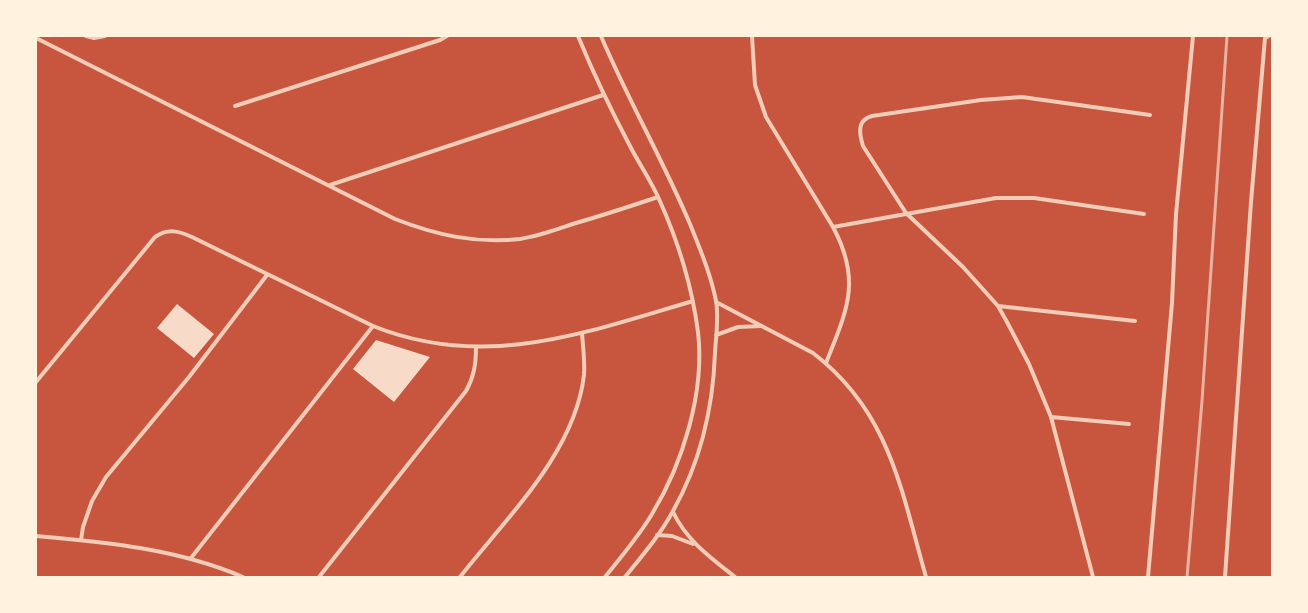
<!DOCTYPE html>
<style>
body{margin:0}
#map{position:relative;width:1308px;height:613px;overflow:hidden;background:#c8553d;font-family:"Archivo Narrow",sans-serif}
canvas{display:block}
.frame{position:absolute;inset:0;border:37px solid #fff3e0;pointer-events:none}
</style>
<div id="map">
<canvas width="1308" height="613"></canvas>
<div class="frame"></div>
</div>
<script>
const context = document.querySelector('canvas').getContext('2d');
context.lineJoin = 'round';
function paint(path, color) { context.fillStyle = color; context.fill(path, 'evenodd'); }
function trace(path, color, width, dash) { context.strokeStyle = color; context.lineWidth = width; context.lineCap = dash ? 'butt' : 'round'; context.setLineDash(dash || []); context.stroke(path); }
paint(new Path2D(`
 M177,304L214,334L194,358L157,328Z
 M376,340L430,357L394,402L353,369Z`), '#f7dbc8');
trace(new Path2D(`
 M86,36L94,38L105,36
 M578,36C594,75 612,112 631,148C640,165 651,181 659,199C678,241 692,286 698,332C705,392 683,463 652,514C639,536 621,557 605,577
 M601,36C628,100 663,160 690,224C700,249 711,275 716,301C719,317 716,336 715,353C713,409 701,461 673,511C660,535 642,556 625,577
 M752,36L755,85L766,117L833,227C862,281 847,310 826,363
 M36,38L395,219C436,235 476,244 520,239C540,236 558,229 576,223C604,215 631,206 658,197
 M235,106L440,40L447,36
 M330,185L603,95
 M833,227L996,198H1034L1144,214
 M716,302L813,353C890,412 901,490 926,577
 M998,306L1135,321
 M716,335L738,327L761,326
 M36,382L155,237C168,228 179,231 192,237L373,326C485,371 584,333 693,301
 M1051,417L1129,424
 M673,512C687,541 710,557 735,577
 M657,535L672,536L693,544
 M36,536C106,542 178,549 243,577
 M81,540L83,527L92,501L106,477L189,377L267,275
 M191,558L373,326
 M319,577L466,391C474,377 476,364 476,347
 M460,577C506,518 575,453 584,375C585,361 583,347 582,333
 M1093,577L1051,417L1029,364L1007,322L998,306L963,267L906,213L863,146C859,133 857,120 872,116L981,100L1022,97L1150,115
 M1148,577L1172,303L1176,214L1193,36
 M1225,577L1251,202L1265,38L1269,36`), '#f1ccb7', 4);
trace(new Path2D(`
 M1187,577L1202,401L1227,36`), '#e9b49f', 3);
</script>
